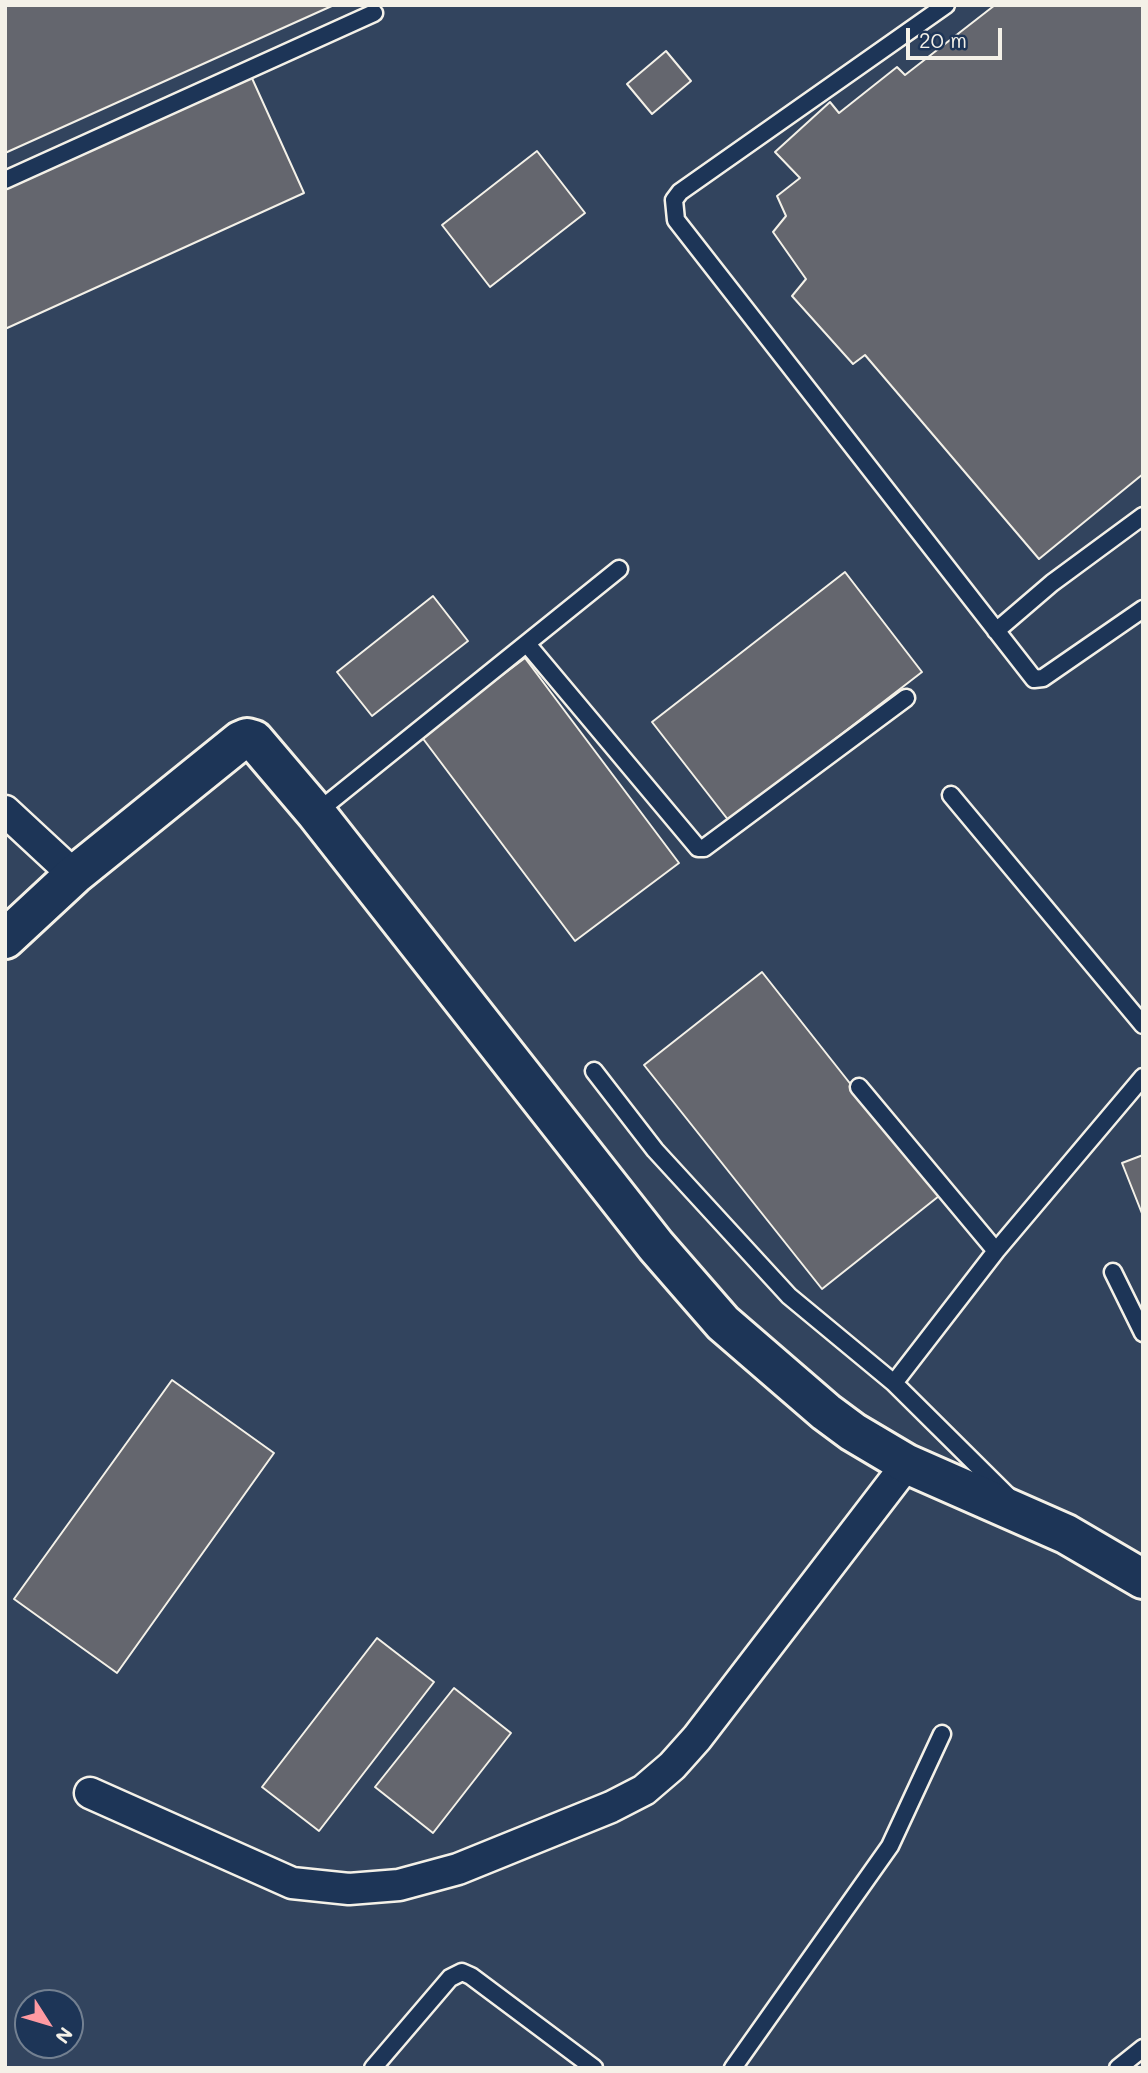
<!DOCTYPE html>
<style>
body{margin:0}
#map{position:relative;width:1148px;height:2073px;overflow:hidden;background:#1d3557;font-family:Mali,sans-serif}
canvas{display:block}
.frame{position:absolute;inset:0;border:7px solid #f4f1e8;pointer-events:none}
.north{position:absolute;left:14px;top:1989px;width:70px;height:70px;box-sizing:border-box;background:#1d3557;border:2px solid #738091;border-radius:50%;rotate:127deg;font-size:19px;font-weight:700;line-height:28px;text-align:center;color:#f4f1e8}
.north::after{content:'';display:block;margin:auto;width:24px;height:32px;background:#ff9aa2;clip-path:polygon(50% 0,100% 100%,50% 72%,0 100%)}
.scale{position:absolute;left:906px;top:28px;width:96px;height:32px;box-sizing:border-box;border:4px solid #f4f1e8;border-top:0;padding-left:9px;font-size:21px;line-height:24px;white-space:nowrap;color:#f4f1e8;-webkit-text-stroke:5px #1d3557;paint-order:stroke}
</style>
<div id="map">
<canvas width="1148" height="2073"></canvas>
<div class="frame"></div>
<div class="north">N</div>
<div class="scale">20 m</div>
</div>
<script>
const context = document.querySelector('canvas').getContext('2d');
context.lineJoin = 'round';
function paint(path, color) { context.fillStyle = color; context.fill(path, 'evenodd'); }
function trace(path, color, width, dash) { context.strokeStyle = color; context.lineWidth = width; context.lineCap = dash ? 'butt' : 'round'; context.setLineDash(dash || []); context.stroke(path); }
paint(new Path2D(`
 M5,5H1143V2068H5ZM28,2003H70V2045H28Z`), '#32445e');
const building = new Path2D(`
 M5,5H334L5,153Z
 M995,5H1143V474L1039,559L865,355L853,364L792,296L806,279L773,232L786,216L777,196L800,178L775,152L830,102L839,113L897,67L905,75Z
 M666,51L691,81L652,114L627,84Z
 M251,76L304,193L5,329V187Z
 M537,151L585,213L490,287L442,225Z
 M845,572L922,672L729,821L652,722Z
 M433,596L468,641L372,716L337,672Z
 M525,658L679,863L575,941L421,736Z
 M762,972L939,1196L822,1289L644,1065Z
 M1143,1155V1216L1122,1163Z
 M172,1380L274,1453L117,1673L14,1599Z
 M377,1638L434,1682L319,1831L262,1787Z
 M454,1688L511,1733L433,1833L375,1787Z`);
paint(building, '#64666e');
trace(building, '#f4f1e8', 2);
const service = new Path2D(`
 M946,5L680,192L674,200L676,220L1034,679L1043,678L1143,609
 M5,180L374,13
 M996,631L1052,583L1143,516
 M527,644L698,848H704L906,698
 M951,795L1143,1025
 M316,813L619,569
 M594,1071L655,1150L789,1296L894,1383
 M859,1087L996,1251
 M1113,1272L1143,1333
 M1008,1496L894,1383L996,1251L1143,1077
 M373,2068L450,1978L462,1972L471,1976L594,2068
 M733,2068L890,1846L942,1734
 M1118,2068L1143,2048`);
const minor = new Path2D(`
 M5,811L74,875
 M90,1793L292,1883L349,1889L399,1885L458,1869L611,1807L644,1790L672,1766L697,1738L907,1464`);
const tertiary = new Path2D(`
 M5,939L74,875L240,741L247,738L254,740L316,813L656,1246L723,1323L826,1412L853,1432L907,1464L1066,1534L1143,1579`);
trace(service, '#f4f1e8', 21);
trace(minor, '#f4f1e8', 35);
trace(tertiary, '#f4f1e8', 44);
trace(service, '#1d3557', 16);
trace(minor, '#1d3557', 30);
trace(tertiary, '#1d3557', 38);
</script>
